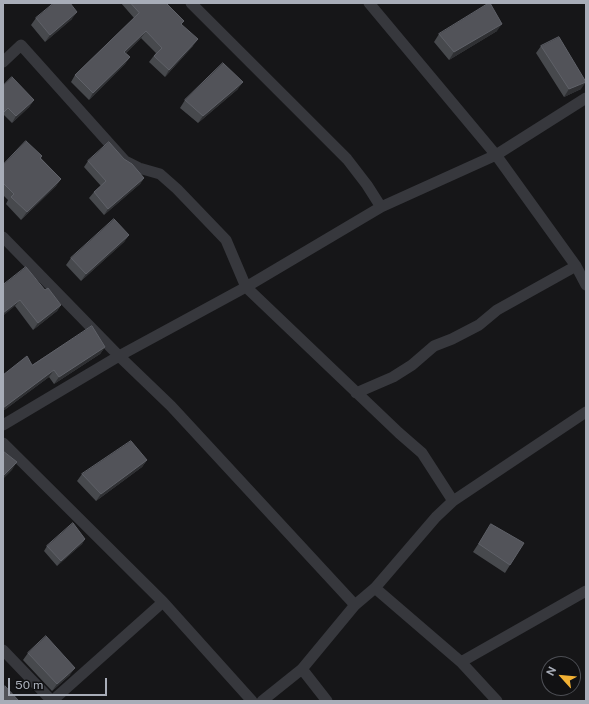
<!DOCTYPE html>
<style>
body{margin:0}
#map{position:relative;width:589px;height:704px;overflow:hidden;background:#161618;font-family:"Public Sans",sans-serif}
canvas{display:block}
.frame{position:absolute;inset:0;border:4px solid #a8adb8;pointer-events:none}
.north{position:absolute;left:541px;top:656px;width:40px;height:40px;box-sizing:border-box;background:#111113;border:1px solid #4d4f55;border-radius:50%;rotate:297deg;font-size:11px;font-weight:700;line-height:16px;text-align:center;color:#a8adb8}
.north::after{content:'';display:block;margin:auto;width:14px;height:18px;background:#f2b134;clip-path:polygon(50% 0,100% 100%,50% 72%,0 100%)}
.scale{position:absolute;left:8px;top:678px;width:99px;height:18px;box-sizing:border-box;border:2px solid #a8adb8;border-top:0;padding-left:5px;font-size:12px;line-height:14px;white-space:nowrap;color:#a8adb8;-webkit-text-stroke:3px #111113;paint-order:stroke}
</style>
<div id="map">
<canvas width="589" height="704"></canvas>
<div class="frame"></div>
<div class="north">N</div>
<div class="scale">50 m</div>
</div>
<script>
const context = document.querySelector('canvas').getContext('2d');
context.lineJoin = 'round';
function trace(path, color, width, dash) { context.strokeStyle = color; context.lineWidth = width; context.lineCap = dash ? 'butt' : 'round'; context.setLineDash(dash || []); context.stroke(path); }
function paint(path, color) { context.fillStyle = color; context.fill(path, 'evenodd'); }
trace(new Path2D(`
 M191,3L347,159L367,185L381,207
 M369,3L496,155L576,266L586,285
 M3,62L21,45L125,161L139,168L160,174L177,189L226,240L246,287L399,433L422,453L453,501
 M3,237L119,356L171,406L355,605
 M356,393L393,377L412,365L434,346L452,339L479,325L497,310L576,266
 M3,425L119,356L246,287L381,207L496,155L586,98
 M3,443L163,602L252,701
 M375,588L461,662L497,701
 M3,650L52,701
 M461,662L586,591
 M302,669L327,701
 M52,701L163,602
 M262,701L302,669L355,605L375,588L436,517L453,501L586,412`), '#37383d', 11);
paint(new Path2D(`
 M121,3H166L182,25L193,46L165,77L149,62L156,53L141,38L126,53L130,57L125,64L89,100L71,82L75,75L134,18Z
 M36,18L72,19L45,42L31,25Z
 M497,31L449,60L434,42L439,34Z
 M541,46L581,89L564,97L536,53Z
 M3,86L34,100L29,107L12,123L3,114Z
 M238,89L198,123L180,108L185,100Z
 M42,156L41,158L61,179L56,186L21,220L6,204L8,200L3,195V165Z
 M124,159L144,178L140,184L104,215L89,198L94,192L101,186L84,167L88,161Z
 M129,235L124,242L81,281L66,265L71,258Z
 M3,285L45,290L61,305L57,311L33,330L15,306Z
 M105,347L100,354L54,384L49,377L3,411V375L32,365Z
 M147,460L142,467L96,501L77,481L82,474Z
 M491,524L510,565L505,573L473,552Z
 M85,539L82,544L57,566L44,551L47,546Z
 M28,653L70,675L52,691L23,660Z`), '#47494d');
paint(new Path2D(`
 M77,12L72,19L45,42L50,35Z
 M502,24L497,31L449,60L454,52Z
 M146,31L141,38L120,59L124,52Z
 M198,39L193,46L165,77L169,70Z
 M130,57L125,64L89,100L93,93Z
 M243,82L238,89L198,123L203,116Z
 M586,82L581,89L564,97L569,89Z
 M34,100L29,107L12,123L16,116Z
 M144,178L140,184L104,215L108,209Z
 M61,179L56,186L21,220L27,212Z
 M129,235L124,242L81,281L86,274Z
 M20,300L15,306L3,316V313Z
 M61,305L57,311L33,330L38,323Z
 M105,347L100,354L54,384L59,377Z
 M54,370L49,377L3,411V408Z
 M147,460L142,467L96,501L101,494Z
 M17,462L12,470L3,479V476Z
 M85,539L82,544L57,566L61,561Z
 M75,668L70,675L52,691L57,684Z`), '#2f3033');
const building = new Path2D(`
 M54,3H70L77,12L50,35L36,18Z
 M131,3H166L184,21L181,24L198,39L169,70L154,56L162,48L146,31L124,52L130,57L93,93L75,75L139,13Z
 M489,3H490L502,24L454,52L439,34Z
 M559,37L586,82L569,89L541,46Z
 M223,63L243,82L203,116L185,100Z
 M12,77L34,100L16,116L8,108L3,113V86Z
 M26,141L42,156L40,158L61,179L27,212L11,197L14,194L3,183V165Z
 M109,142L124,159L132,164L144,178L108,209L94,192L106,181L88,161Z
 M114,219L129,235L86,274L71,258Z
 M26,267L45,290L48,288L61,305L38,323L20,300L3,313V285Z
 M92,326L105,347L59,377L54,370L3,408V375L27,356L32,365Z
 M131,441L147,460L101,494L82,474Z
 M3,451L17,462L3,476Z
 M73,523L85,539L61,561L47,546Z
 M491,524L524,543L510,565L479,544Z
 M46,636L75,668L57,684L28,653Z
 M5,686L19,701H3V688Z`);
paint(building, '#525359');
trace(building, '#5f6168', 1);
</script>
